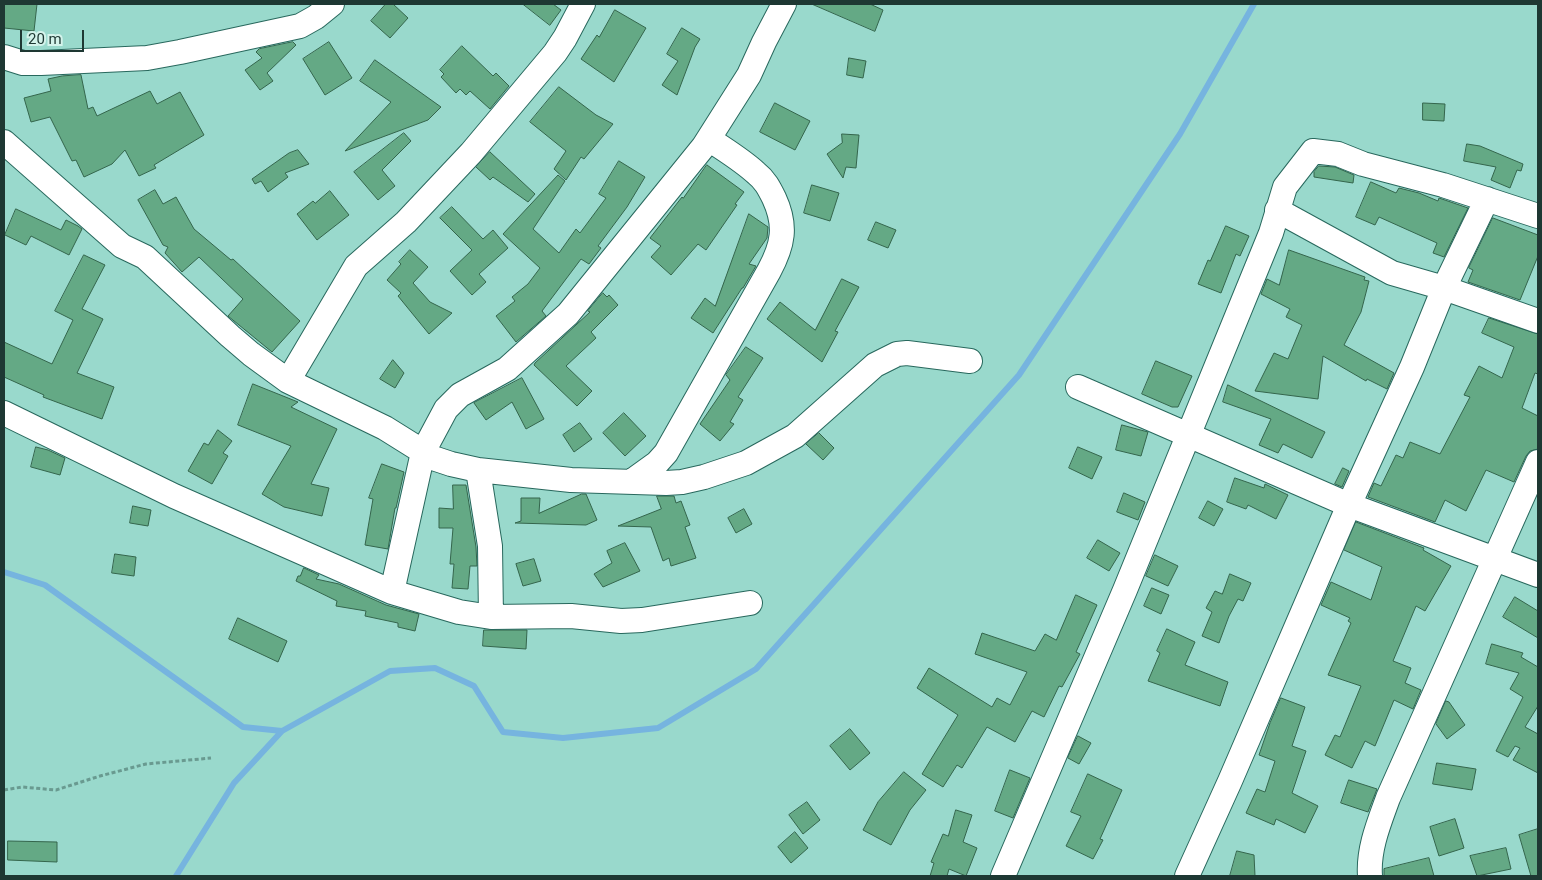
<!DOCTYPE html>
<style>
body{margin:0}
#map{position:relative;width:1542px;height:880px;overflow:hidden;background:#99d9cc;font-family:Roboto,sans-serif}
canvas{display:block}
.frame{position:absolute;inset:0;border:5px solid #1e3833;pointer-events:none}
.scale{position:absolute;left:20px;top:30px;width:64px;height:22px;box-sizing:border-box;border:2px solid #1e3833;border-top:0;padding-left:6px;font-size:15px;line-height:18px;white-space:nowrap;color:#1e3833;-webkit-text-stroke:4px #d4f3eb;paint-order:stroke}
</style>
<div id="map">
<canvas width="1542" height="880"></canvas>
<div class="frame"></div>
<div class="scale">20 m</div>
</div>
<script>
const context = document.querySelector('canvas').getContext('2d');
context.lineJoin = 'round';
function trace(path, color, width, dash) { context.strokeStyle = color; context.lineWidth = width; context.lineCap = dash ? 'butt' : 'round'; context.setLineDash(dash || []); context.stroke(path); }
function paint(path, color) { context.fillStyle = color; context.fill(path, 'evenodd'); }
trace(new Path2D(`
 M4,572L45,585L243,727L282,731L390,671L435,668L474,686L503,732L563,738L658,728L756,669L1019,375L1180,134L1254,4
 M176,876L234,783L282,731`), '#76b4df', 6);
const building = new Path2D(`
 M4,4H37L34,31L4,28Z
 M386,4H393L408,18L390,38L371,21Z
 M523,4H553L561,10L550,25Z
 M812,4H870L883,10L875,31Z
 M615,10L646,28L614,82L581,59L597,35L599,37Z
 M682,28L700,39L695,47L677,95L662,85L678,61L667,54Z
 M293,42L296,45L267,73L273,81L260,90L245,70L262,58L256,52L259,49Z
 M329,42L352,78L325,95L303,59Z
 M462,46L493,76L496,73L509,86L490,109L470,91L466,95L460,89L456,93L441,77L444,74L440,70Z
 M849,58L866,61L863,78L847,75Z
 M375,60L441,107L428,120L345,151L391,102L360,81Z
 M81,75L88,109L93,107L97,116L150,91L157,104L180,92L204,135L154,165L156,168L139,176L125,150L112,164L84,177L76,160L72,161L50,117L31,122L24,98L51,91L48,79L62,76Z
 M559,87L596,115L613,124L584,159L581,157L566,180L554,169L566,151L530,122Z
 M775,103L810,121L795,150L760,132Z
 M1423,103L1445,104L1444,121L1423,120Z
 M404,133L411,141L382,170L395,186L378,200L354,172Z
 M842,134L859,135L856,168L846,167L843,178L827,154L842,143Z
 M1467,144L1480,146L1523,164L1521,171L1517,170L1510,188L1491,180L1496,167L1464,161Z
 M298,150L309,164L285,173L288,177L268,192L261,181L255,184L252,179L289,153Z
 M490,152L535,194L528,202L493,177L490,180L476,167Z
 M619,161L645,177L627,207L598,246L601,248L589,264L581,259L542,311L546,316L516,342L496,316L515,301L512,297L528,284L540,268L503,234L558,175L565,181L533,229L559,253L576,229L580,233L606,198L599,194Z
 M707,165L744,192L735,204L737,205L706,250L698,244L671,275L651,257L661,246L650,238L682,197L683,198Z
 M1319,166L1335,167L1354,175L1353,183L1314,177V172Z
 M1371,182L1396,193L1399,188L1419,193L1438,201L1439,198L1468,208L1444,257L1433,253L1437,243L1379,217L1375,225L1356,217Z
 M812,185L839,193L830,221L804,213Z
 M155,190L163,204L176,197L194,229L231,260L233,259L300,321L272,352L228,316L243,299L199,257L182,272L165,253L168,247L163,245L138,200Z
 M330,191L349,215L317,240L297,214L313,201L315,203Z
 M452,207L483,239L493,230L508,248L479,274L486,282L472,295L450,271L472,250L440,218Z
 M16,209L61,230L66,220L78,226L82,229L69,255L31,236L26,245L5,235Z
 M749,214L768,227L767,238L749,264L756,266L743,288H742L713,333L691,318L705,298L715,306Z
 M1493,218L1538,235V256L1520,300L1468,282L1473,270L1469,268Z
 M876,222L896,230L888,248L868,240Z
 M1226,226L1249,236L1240,256L1236,254L1221,293L1198,284L1208,260L1210,261Z
 M410,250L428,267L413,283L430,302L452,313L429,334L398,296L401,293L387,280L401,264L399,262Z
 M1289,250L1365,277L1364,280L1369,281L1361,312L1344,345L1394,373L1387,389L1367,379L1366,381L1323,356L1318,399L1255,391L1274,353L1288,359L1302,325L1286,317L1290,309L1261,294L1267,279L1279,285Z
 M84,255L105,265L82,309L103,319L77,373L114,387L102,419L43,397L44,395L4,377V342L52,364L73,320L55,311Z
 M842,279L859,287L835,331L838,332L822,362L767,319L780,302L815,330Z
 M603,293L607,297L609,295L618,305L591,332L596,338L566,366L592,391L577,406L534,365L535,363L590,312L588,311Z
 M1489,318L1538,334V374L1535,373L1522,408L1538,416V449L1530,451L1526,456L1514,482L1486,470L1466,511L1445,500L1435,522L1368,497L1374,483L1381,486L1396,455L1403,458L1410,442L1440,454L1470,397L1464,395L1479,366L1502,378L1514,347L1482,333Z
 M746,347L763,358L738,397L743,400L730,422L734,424L720,441L700,424L730,380L726,375Z
 M393,360L404,373L395,388L380,379Z
 M1156,361L1192,376L1178,407H1172L1142,394Z
 M522,378L544,419L526,429L512,402L486,420L474,403Z
 M253,384L298,402L291,407L337,429L311,484L329,488L322,516L284,507L262,494L291,446L238,425Z
 M1228,385L1325,432L1312,458L1283,444L1278,453L1259,445L1271,419L1223,402Z
 M624,413L646,436L625,456L603,433Z
 M580,423L592,439L574,452L563,435Z
 M1122,425L1148,432L1141,456L1116,450Z
 M218,430L232,441L223,453L228,456L212,484L188,471L204,443L208,445Z
 M819,433L834,448L823,460L806,444Z
 M36,447L48,450L65,458L60,475L31,467Z
 M1078,447L1102,457L1092,479L1069,468Z
 M382,464L404,472L396,508H395L388,549L365,545L373,499L369,498Z
 M1343,468L1349,471L1342,487L1335,484Z
 M1235,478L1264,488L1265,484L1288,495L1276,519L1248,505L1246,509L1227,502Z
 M453,485H466L476,547L477,566H470L468,589L452,588L454,564H450L453,528H439V508L453,509Z
 M1124,493L1145,502L1138,520L1117,512Z
 M582,494H586L597,520L586,525L515,523L521,521V498H540L539,513Z
 M657,496H674L676,503L681,501L690,525L685,527L696,558L671,566L669,558L663,561L651,527L618,526L661,509Z
 M1208,501L1223,509L1214,526L1199,518Z
 M133,506L151,510L148,526L130,523Z
 M744,509L752,524L736,533L728,518Z
 M1356,522L1424,548L1423,550L1451,566L1425,611L1416,606L1393,661L1411,668L1405,683L1421,690L1413,709L1394,700L1375,746L1365,741L1352,768L1325,755L1335,735L1340,737L1361,686L1328,675L1351,623L1348,621L1350,618L1321,605L1331,582L1371,600L1382,567L1344,550Z
 M1098,540L1120,553L1109,571L1087,558Z
 M625,543L640,571L603,587L594,574L612,563L607,551Z
 M115,554L136,557L134,576L112,573Z
 M1155,555L1178,566L1168,586L1146,576Z
 M534,559L541,581L523,586L516,564Z
 M304,568L319,575L316,579L339,584L386,605L419,614L415,631L398,627V623L365,616L366,611L336,606L337,601L296,581L298,576H300Z
 M1230,574L1251,583L1243,601L1238,599L1229,616L1219,643L1202,636L1212,612L1206,608L1215,591L1222,594Z
 M1152,588L1169,595L1161,614L1144,606Z
 M1076,595L1097,605L1076,652L1080,654L1062,687L1059,686L1044,717L1032,711L1015,742L987,727L962,768L957,765L943,787L922,774L958,715L917,688L929,668L992,707L997,698L1010,705L1027,672L975,654L982,633L1035,651L1045,634L1056,640Z
 M1515,597L1538,611V638L1503,617Z
 M238,618L287,641L278,662L229,639Z
 M1167,629L1195,642L1185,665L1228,682L1220,706L1148,681L1160,653L1157,651Z
 M484,630H527L526,649L483,646Z
 M1492,644L1523,653L1521,657L1538,667V665V706L1525,727L1538,734V773L1513,760L1520,748L1515,746L1508,757L1496,751L1523,697L1510,689L1519,673L1486,664Z
 M1281,698L1305,707L1292,746L1306,751L1292,793L1318,806L1305,833L1276,819L1274,825L1246,813L1257,789L1265,792L1275,761L1259,755L1270,723Z
 M1446,701L1449,702L1465,725L1447,739L1436,724Z
 M850,729L870,753L850,770L830,746Z
 M1078,736L1091,743L1079,764L1068,758Z
 M1437,763L1476,769L1472,790L1433,784Z
 M1010,770L1030,778L1013,818L995,811Z
 M904,772L926,790L910,810L891,845L863,830L878,802Z
 M1088,774L1122,790L1100,839L1103,840L1093,859L1066,846L1081,816L1071,812Z
 M1349,780L1377,789L1368,812L1341,803Z
 M807,802L820,820L803,834L789,815Z
 M956,810L972,815L963,842L977,848L966,876L949,869L947,876H930L934,863L931,862L943,834L948,836Z
 M1455,819L1464,848L1439,856L1430,827Z
 M1538,829V876H1531L1519,835Z
 M795,832L808,848L791,863L778,847Z
 M8,841L57,842V862L8,860Z
 M1506,848L1511,869L1477,876L1470,856Z
 M1237,851L1254,855L1255,876H1230Z
 M1429,858L1434,876H1384V869Z`);
paint(building, '#64a985');
trace(building, '#34654c', 1);
const minor = new Path2D(`
 M4,57L23,63H41L147,58L180,52L300,26L316,17L332,4
 M4,142L122,246L145,257L230,336L251,354L288,381L385,428L433,458L451,464L478,470L571,480L666,483L682,482L704,477L746,463L795,436L875,365L897,354L907,353L970,361
 M1277,210L1392,273L1444,288L1538,321
 M288,381L356,266L406,222L471,153L555,53L565,38L583,4
 M1078,387L1349,505L1538,575
 M4,413L174,496L392,592L459,612L491,617L571,616L621,621L642,620L750,603
 M478,470L490,546L491,617
 M632,481L657,463L666,453L769,271C783,245 787,226 774,198C769,188 765,180 756,173C742,160 725,150 709,139
 M392,592L423,452L446,409L460,395L507,369L568,314L704,146L749,75L764,42L784,4
 M1003,876L1125,590L1271,233L1285,187L1313,151L1338,154L1363,164L1443,185L1538,216
 M1187,876L1230,781L1349,505L1412,367L1444,288L1487,199
 M1370,876C1368,849 1379,823 1388,798L1538,462`);
trace(minor, '#28685d', 26);
trace(new Path2D(`
 M4,790L22,787L56,790L100,776L146,764L211,758`), '#699a90', 3, [4, 2.5]);
trace(minor, '#fff', 24);
</script>
